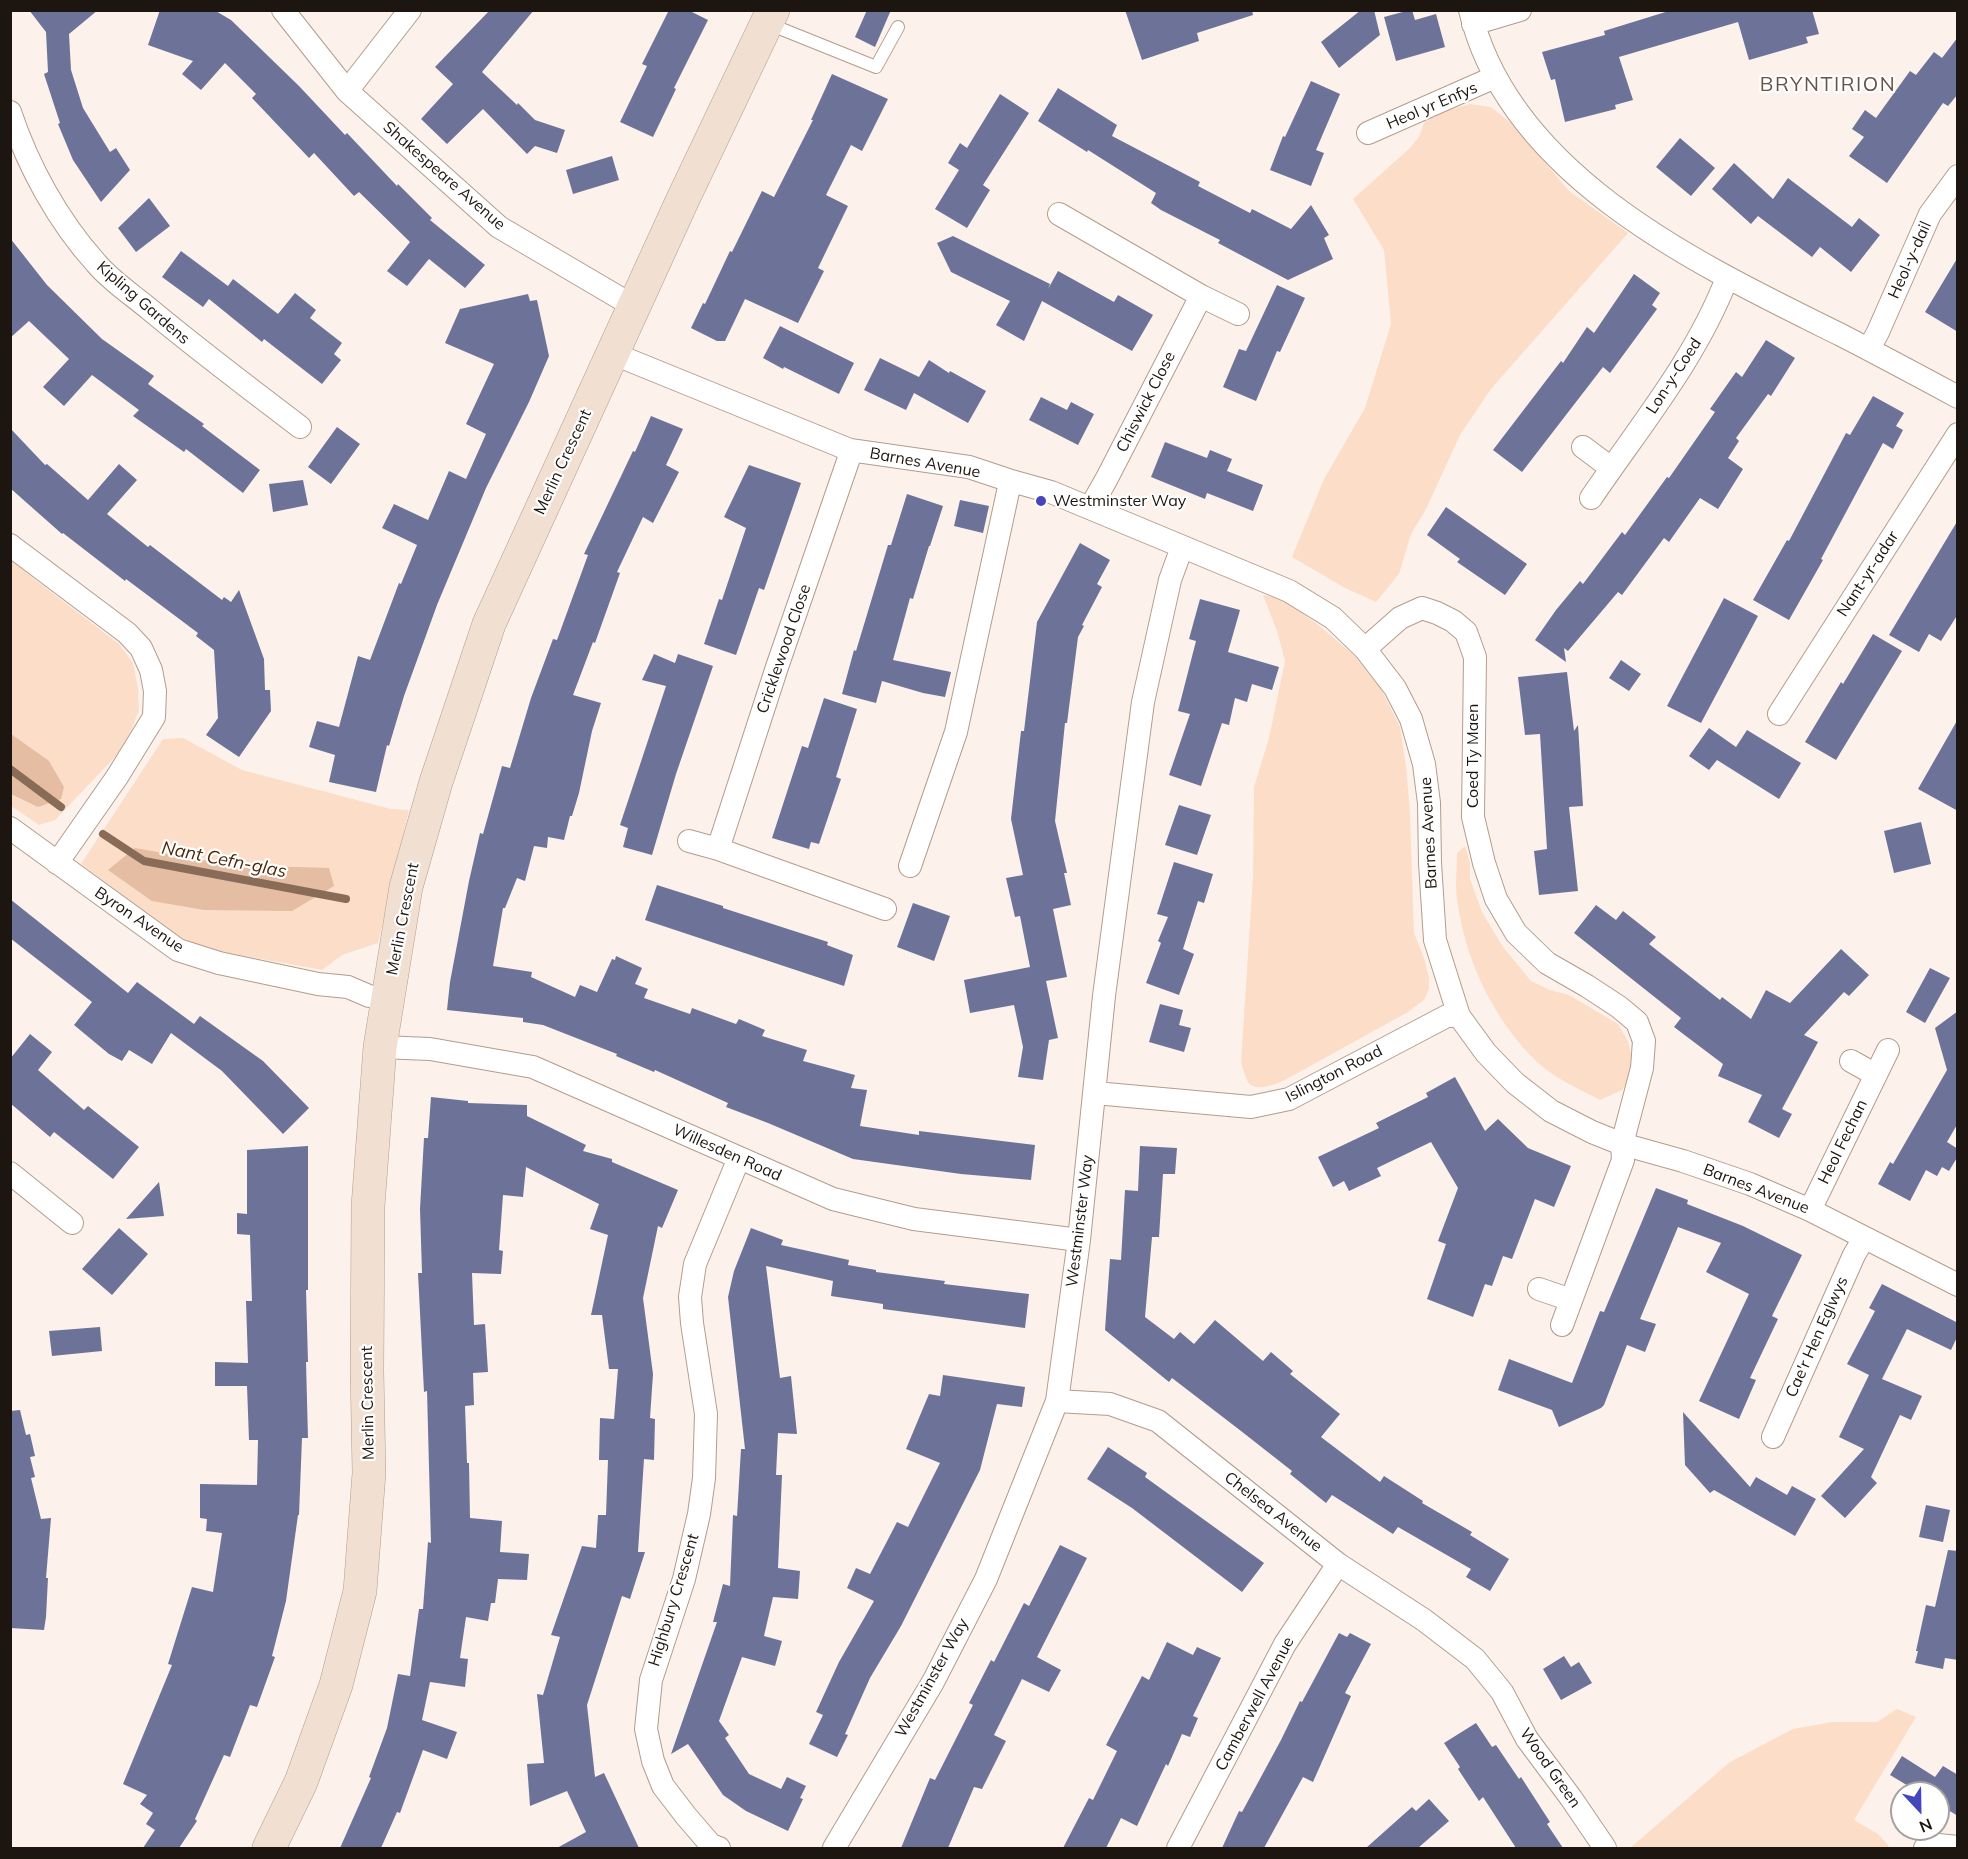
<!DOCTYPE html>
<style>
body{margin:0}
#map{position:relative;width:1968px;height:1859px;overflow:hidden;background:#fcf2eb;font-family:Mulish,sans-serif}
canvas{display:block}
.frame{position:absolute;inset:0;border:12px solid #1d150f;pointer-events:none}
.north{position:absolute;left:1890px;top:1781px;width:60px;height:60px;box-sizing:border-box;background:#fff;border:2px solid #a5a19f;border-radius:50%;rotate:158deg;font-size:16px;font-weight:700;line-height:24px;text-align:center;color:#1d150f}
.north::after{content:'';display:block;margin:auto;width:21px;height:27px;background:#4546bb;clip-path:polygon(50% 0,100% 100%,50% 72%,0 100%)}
</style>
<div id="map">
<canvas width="1968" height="1859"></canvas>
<div class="frame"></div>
<div class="north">N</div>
</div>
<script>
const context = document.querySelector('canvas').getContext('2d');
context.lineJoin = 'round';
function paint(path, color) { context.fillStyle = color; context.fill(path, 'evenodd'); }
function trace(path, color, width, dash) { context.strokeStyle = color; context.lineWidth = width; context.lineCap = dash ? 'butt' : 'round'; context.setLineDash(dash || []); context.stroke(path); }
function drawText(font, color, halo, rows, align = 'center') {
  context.font = font + ' Mulish,sans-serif'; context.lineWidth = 4.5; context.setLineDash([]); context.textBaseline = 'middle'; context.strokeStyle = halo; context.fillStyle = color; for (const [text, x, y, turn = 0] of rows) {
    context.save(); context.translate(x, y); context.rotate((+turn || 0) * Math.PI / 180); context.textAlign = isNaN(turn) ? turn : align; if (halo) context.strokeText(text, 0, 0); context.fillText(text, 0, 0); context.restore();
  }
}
paint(new Path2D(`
 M1470,104L1491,107L1511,123L1569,191L1628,233L1491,389L1460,435L1426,509L1411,534L1399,574L1376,602L1345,588L1292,557L1324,479L1365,408L1391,324L1384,250L1353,199L1410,148L1419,137L1424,123L1434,114Z
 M10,558L34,579L119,644L133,663L138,688L139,710L131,731L116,756L55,820L39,825L11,806Z
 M1263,595L1281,598L1317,624L1354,655L1381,689L1400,727L1406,766L1410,813L1414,933L1424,958L1429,978V989L1424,1000L1408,1012L1285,1080C1275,1084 1256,1093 1248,1082C1245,1077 1243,1068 1241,1063L1253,876L1254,787L1269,738L1285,661L1277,631Z
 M183,738L242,770L391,809L409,810L378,943L342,955L322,970L190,946L81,864L163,739Z
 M1465,846L1470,864V879L1482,912L1503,947L1531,981L1550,990L1569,995L1618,1024L1628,1041L1632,1060L1631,1076L1622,1090L1600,1100C1579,1089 1554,1078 1537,1062C1493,1019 1465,960 1457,899C1455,885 1457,868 1457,853Z
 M1897,1709L1916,1717L1854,1820L1878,1834L1889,1846L1886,1848H1630L1730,1762L1793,1729L1832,1722H1877Z`), '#fcddc8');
paint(new Path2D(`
 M11,734L49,761L64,787L61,799L38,807L11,794Z
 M135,848L229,865L329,868L334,886L292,911L204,910L152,901L108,870Z`), '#e4bda2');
trace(new Path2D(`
 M10,769L61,807
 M103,834L144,861L346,899`), '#886c58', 8);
paint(new Path2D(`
 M29,10H98L69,34L71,70L83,108L110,152L116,148L130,170L101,202L73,160L58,124L60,123L44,74L48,72L46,32Z
 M160,10H214L231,20L299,86L345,135L347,133L397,186L398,184L432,218L430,220L485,265L465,288L429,259L407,286L387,271L410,242L359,192L354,196L314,153L309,158L252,98L256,94L225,63L201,90L182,74L193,61L148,45Z
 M490,10H534L482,72L517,105L518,103L535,120L565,130L557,153L535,146L527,154L483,109L447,144L421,119L453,84L435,67Z
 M669,10H688L708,20L674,88L676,89L653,137L620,122L647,66L642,64Z
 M867,10H891L875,47L855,37Z
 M1125,10H1252L1253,15L1197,33L1199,41L1142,60Z
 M1361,10H1374L1380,35L1339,68L1321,42Z
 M1410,10H1412L1415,20L1436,14L1445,47L1396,61L1384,17Z
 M1672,10H1812L1819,34L1806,37L1808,43L1749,60L1738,22L1619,57L1633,100L1615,105L1616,109L1565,122L1555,79L1551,80L1542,52L1605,35L1604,31Z
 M1958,37V94L1948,106L1943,103L1887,183L1849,156L1864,137L1852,129L1865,110L1876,118L1910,71L1916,75L1934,52L1942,58Z
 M832,74L888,99L862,151L851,145L826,195L848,206L818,268L824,271L798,323L745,299L725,341H717L691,328L703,303L705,304L730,251L732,252L762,191L774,197L813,120H811Z
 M1311,81L1340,94L1316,150L1324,153L1311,186L1270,170L1283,136L1285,137Z
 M1058,88L1117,125L1112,136L1200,182L1198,186L1250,213L1252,209L1291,229L1311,205L1329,235L1324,238L1333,259L1288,280L1218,243L1220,240L1161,210L1151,203L1156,193L1088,150L1087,152L1038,121Z
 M1000,94L1029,113L983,185L990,190L967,228L935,209L959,170L948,163L960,143L967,148Z
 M1680,138L1715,168L1691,196L1656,167Z
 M612,156L619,180L573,194L566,170Z
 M1734,163L1773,199L1788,178L1852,227L1859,218L1880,235L1851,272L1820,247L1812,257L1758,216L1751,224L1712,189Z
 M149,198L170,226L136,252L118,228Z
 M953,236L1050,284L1048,289L1058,271L1114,302L1118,295L1153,315L1132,351L1042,301L1024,341L996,325L1010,301L951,272L937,243Z
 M10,238L47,285L102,339L154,376L148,384L204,424L202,426L260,470L243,493L186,449L184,452L133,416L139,410L92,375L64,406L43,387L69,359L29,321L10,338Z
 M181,251L228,286L233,279L278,314L295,293L316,310L310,318L342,343L334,354L341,360L322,384L264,339L262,342L209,299L203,307L162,277Z
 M1958,257V332L1925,312Z
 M1634,274L1660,293L1652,305L1657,309L1610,373L1603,367L1522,472L1493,450L1561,361L1563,363L1587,327L1594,333Z
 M1277,285L1305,298L1280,352L1277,351L1256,401L1223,387L1239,349L1246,351Z
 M528,294L530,301L537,300L549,356L529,402L486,488L437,605L404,696L389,746L387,745L376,792L329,782L335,755L309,747L317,721L339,727L358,656L370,660L399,583L401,584L417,545L382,528L394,504L428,520L449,471L466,479L486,434L466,424L494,364L445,343L460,309Z
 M780,326L854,363L839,394L784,367L783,369L763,358Z
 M1766,340L1795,358L1771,396L1768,394L1736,438L1739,441L1728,458L1743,469L1718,509L1700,498L1669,542L1664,538L1622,595L1618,592L1568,651L1564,648L1566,662L1535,640L1556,610L1580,581L1583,584L1622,532L1625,535L1667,477L1669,478L1715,412L1710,409L1736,372L1742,377Z
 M880,358L919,377L929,360L949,373L950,371L986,391L968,423L914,393L906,410L864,390Z
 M1873,396L1904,413L1896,426L1903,430L1893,449L1883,443L1821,559L1823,560L1789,620L1753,600L1787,540L1789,541L1846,433L1850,435Z
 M1041,397L1067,410L1071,402L1094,414L1078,445L1029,420Z
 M651,416L683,429L666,465L679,472L653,523L643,517L617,572L620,573L595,643L593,642L573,695L601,703L592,731L579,793L572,816H570L564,840L548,837L547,848L534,846L525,881L517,878L505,908H503L493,966L532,972L531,977L575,997L580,985L597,992L612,959L615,960L616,956L642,968L635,984L648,989L644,998L690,1014L692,1008L736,1024L739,1019L765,1030L762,1036L807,1050L803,1061L855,1075L851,1088L867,1090L860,1126L919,1135V1131L1035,1145L1031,1180L961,1174L853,1159L768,1123L726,1107L728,1103L655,1070L654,1072L616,1056L617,1054L543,1025L523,1022V1018L447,1010L450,982L469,881L480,833L483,834L502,766L510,768L531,698L553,639L557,640L588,555L584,554L633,451L635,452Z
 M337,427L360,444L331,484L308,467Z
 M10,428L45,465L47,464L88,500L119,464L137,480L107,514L148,547L150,545L222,600L224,597L231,602L239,590L264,659L265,690H270L271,711L239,757L206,735L218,718L214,650L196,636L198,633L126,579L125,581L63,533L62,534L10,488Z
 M1165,442L1207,458L1210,450L1232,459L1227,471L1263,485L1253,511L1207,493L1205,499L1151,477Z
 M749,465L801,483L764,590L759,588L736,655L704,644L719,599L722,600L746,528L724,517Z
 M303,480L308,505L273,512L269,484Z
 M907,494L943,506L930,546H929L913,599L910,598L893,660L951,672L945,697L923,693L882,681L876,703L842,694L854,650L856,651L888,545H891Z
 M960,500L989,506L983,533L954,526Z
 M1446,507L1527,564L1505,595L1457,562L1460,559L1427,535Z
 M1958,520V614L1941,641L1929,634L1919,652L1889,635Z
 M1080,543L1110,560L1097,584L1102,587L1082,625L1084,626L1078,637L1067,723H1065L1055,821L1067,873H1064L1071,905L1053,909L1067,977L1046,981L1058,1038L1049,1040L1043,1080L1018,1077L1023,1047L1014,1005L970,1013L964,980L1030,967L1020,916L1015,917L1006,878L1023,875L1011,819L1021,731H1024L1037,622Z
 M1724,598L1758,616L1701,723L1667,706Z
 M1200,599L1240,610L1228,652L1279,667L1272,690L1252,684L1247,702L1235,698L1229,725L1222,723L1201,786L1169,775L1190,714L1178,711L1196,641L1189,639Z
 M1873,634L1902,651L1836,760L1805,742L1841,682L1843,684Z
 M654,654L675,663L678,654L713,666L676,774L652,855L623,847L628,828L620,825L666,686L642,680Z
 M1621,660L1641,674L1629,691L1609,678Z
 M1567,672L1574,731L1578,725L1583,806L1569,807L1578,891L1539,895L1534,851L1547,849L1540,734L1525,735L1518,677Z
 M824,698L857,709L836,777L841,779L819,844L811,842L809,849L772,838L802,746L808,748Z
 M1958,719V811L1918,789Z
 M1709,728L1736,747L1747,730L1801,763L1779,799L1717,760L1709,770L1689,756Z
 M1179,805L1211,815L1197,855L1165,845Z
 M1921,822L1931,864L1894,873L1884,831Z
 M1174,862L1213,874L1204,903L1198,901L1183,949L1194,954L1179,995L1146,983L1161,943L1158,941L1168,917L1157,914Z
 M657,885L723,906V908L828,942L827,945L853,955L844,986L645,920Z
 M10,899L128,993L137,982L194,1024L200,1016L263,1061L309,1108L283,1134L222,1071L171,1033L152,1064L129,1050L122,1061L109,1054L74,1025L92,1002L10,938Z
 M913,903L950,916L934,961L897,947Z
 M1596,905L1616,920L1623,911L1656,937L1649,944L1720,1000L1722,997L1751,1019L1766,990L1790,1003L1841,949L1869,975L1849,996L1844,992L1804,1035L1818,1042L1782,1109L1792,1114L1779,1138L1748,1122L1762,1095L1718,1076L1723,1064L1674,1027L1681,1018L1574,933Z
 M1930,968L1950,978L1925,1023L1906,1012Z
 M1160,1004L1183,1010L1179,1025L1191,1028L1184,1052L1149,1042Z
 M1958,1011V1123L1947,1142L1958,1149V1156L1949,1171L1942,1167L1937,1176L1926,1170L1910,1201L1878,1184L1890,1162L1893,1164L1947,1070L1935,1028Z
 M30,1034L52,1052L38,1070L84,1110L88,1106L139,1147L113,1179L54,1132L50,1137L10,1103V1059Z
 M1455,1077L1485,1131L1498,1119L1528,1148L1571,1166L1554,1207L1535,1199L1512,1259L1503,1256L1492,1286L1485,1284L1473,1317L1427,1299L1446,1244L1438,1241L1458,1188L1431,1142L1377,1168L1381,1176L1349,1191L1344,1181L1333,1187L1318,1157L1379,1128L1376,1123L1428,1097L1426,1093Z
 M431,1097L468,1101V1103L527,1105V1116L586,1145L583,1151L612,1159V1162L678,1190L662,1228L658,1226L643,1298L653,1374L650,1418L655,1419L654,1460L644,1459L638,1552H645L630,1599L622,1596L587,1705L595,1777L604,1773L639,1848H557L586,1832L567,1791L530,1806L527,1764L544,1763L537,1694L543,1695L560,1637L551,1635L582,1546L596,1548L598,1515H606L608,1460H599L600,1418L614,1419L618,1369H609L602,1315H591L608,1235L590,1229L599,1204L526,1167L523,1197L503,1195L499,1250L503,1251L501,1274L472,1273L474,1325L485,1324L488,1372L473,1373L474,1405L465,1406L467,1463H469L470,1518L502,1521L500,1552L529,1554L527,1580L498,1579L495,1603H491L488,1621L466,1617L460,1658L468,1659L465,1687L430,1682L422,1720L457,1732L447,1759L423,1750L400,1813L397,1812L381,1848H340L371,1778L369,1777L387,1728L398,1674L410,1676L419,1609H423L428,1542L431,1543L427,1391L424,1392L418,1273H422L420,1209L424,1138H428Z
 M308,1146V1290H306L308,1362H306L308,1438H302L299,1515H298L286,1601L272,1656L275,1657L257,1707L250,1705L230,1757L224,1755L195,1819L197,1821L179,1848H143L155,1830L146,1824L153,1813L140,1804L147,1795L123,1784L172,1665L168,1664L192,1587L213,1592L222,1533L206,1531L207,1519L200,1518V1484L257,1485L258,1440H249L247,1386H215V1362L248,1363L246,1301H252L250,1235L237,1234V1213L247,1214V1150Z
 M1140,1146L1177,1148L1175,1174H1163L1159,1237H1152L1145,1317L1174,1339L1180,1332L1194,1344L1215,1320L1263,1361L1271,1352L1293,1371L1290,1374L1340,1414L1321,1437L1380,1482L1384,1476L1423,1501L1422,1503L1472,1532L1470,1535L1509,1559L1490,1591L1466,1577L1471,1569L1398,1527L1393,1534L1332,1495L1326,1503L1290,1474L1292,1471L1241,1431L1172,1378L1169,1382L1105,1330L1110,1259L1121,1260L1125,1190L1138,1191Z
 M159,1182L164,1216L126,1219Z
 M1656,1188L1688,1200L1687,1204L1743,1226L1802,1255L1772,1316L1778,1319L1750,1378L1756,1380L1739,1419L1699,1401L1749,1294L1706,1272L1721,1243L1678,1227L1640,1319L1656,1324L1645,1352L1627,1345L1604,1405L1601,1408L1559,1427L1552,1410L1498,1390L1509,1359L1572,1383L1600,1311L1604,1312Z
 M119,1228L148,1254L112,1295L82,1269Z
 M751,1228L783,1240L781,1245L849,1260L848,1265L876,1270V1272L945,1281L944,1284L1029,1294L1025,1328L883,1309V1304L831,1296L833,1281L766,1266L780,1378L791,1376L797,1434L778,1433L776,1475H782L778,1568L800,1571L798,1599L773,1597L764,1636L782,1641L775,1666L742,1657L719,1721L729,1735L725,1738L749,1774L781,1789L787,1777L806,1786L800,1798L803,1799L788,1831L746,1811L723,1795L688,1744L671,1754L717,1622H713L723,1584L730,1586L733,1515L737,1516L741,1449H745L728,1297L734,1271Z
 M1882,1284L1958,1323V1335L1951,1350L1907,1329L1882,1379L1922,1396L1911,1420L1900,1415L1871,1477L1877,1483L1845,1518L1821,1496L1864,1449L1839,1437L1869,1375L1847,1364L1875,1311L1869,1308Z
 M100,1327L102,1351L52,1356L49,1331Z
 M943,1375L1025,1387L1022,1407L997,1404L980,1470L901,1626L870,1678L845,1734L848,1735L837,1757L809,1744L823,1715L816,1712L839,1662L874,1601L847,1588L856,1568L870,1574L897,1522L908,1527L940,1463L906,1449L929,1394L940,1396Z
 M20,1410L26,1435L30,1434L35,1456L30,1457L35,1477L31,1478L41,1519L51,1518L46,1578H48L46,1617L44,1630L10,1628V1411Z
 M1683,1412L1750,1487L1756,1477L1787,1495L1792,1486L1816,1499L1795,1536L1714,1490L1710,1493L1685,1465Z
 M1108,1447L1147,1473L1145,1477L1264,1563L1242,1592L1132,1508L1087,1479Z
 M1926,1505L1950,1510L1943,1542L1919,1537Z
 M1060,1545L1087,1558L1037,1657L1061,1670L1049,1692L1022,1679L994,1735L1006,1741L982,1789L974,1787L948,1848H901L930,1778L935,1780L973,1705L969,1703L991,1660L994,1662L1024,1603L1029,1606Z
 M1948,1550L1958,1551V1660L1945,1658L1943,1669L1915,1663L1918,1651H1916L1926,1605L1935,1607Z
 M1339,1633L1347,1637L1350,1633L1371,1644L1345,1693L1351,1696L1313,1782L1303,1777L1264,1848H1222L1239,1811L1242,1812L1281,1740L1300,1701L1302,1702Z
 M1167,1642L1193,1655L1197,1647L1221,1658L1193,1716L1198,1718L1190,1737L1182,1734L1168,1766L1166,1764L1137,1826L1121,1818L1106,1848H1063L1089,1798L1093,1800L1117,1751L1106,1745L1142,1676L1149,1680Z
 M1564,1656L1571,1667L1579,1662L1592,1683L1561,1700L1543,1669Z
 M1476,1723L1492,1747L1496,1745L1519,1779L1521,1777L1550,1822L1547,1824L1563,1848H1516L1483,1797L1479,1801L1458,1769L1460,1767L1444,1743Z
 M1902,1756L1935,1777L1943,1766L1958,1775V1816L1938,1804V1793H1920L1890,1775Z
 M1429,1799L1449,1821L1418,1848H1366L1412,1807L1416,1811Z`), '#6d7398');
const lane = new Path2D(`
 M769,24L876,67L898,27`);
const street = new Path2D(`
 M283,10L347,91L499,227L635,307
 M1470,10C1509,177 1702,266 1841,335C1880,355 1919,376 1958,397
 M1473,24L1520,10
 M347,91L410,10
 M10,112C28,166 58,221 96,263C110,280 131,294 148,308C197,349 249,388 300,427
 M1368,133L1495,77
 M1059,214L1201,296L1106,480L1090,508
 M1201,296L1238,314
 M1869,349L1878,332L1930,214L1958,176
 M614,354L850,450L969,467L1008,480L1051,492L1289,591L1333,618L1365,649L1395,688L1411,719L1424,764L1429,803L1430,863L1435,940L1459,1016L1486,1053L1515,1083L1551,1111L1592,1132L1622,1144L1683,1161L1750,1184L1810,1210L1958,1285
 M1583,447L1611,468
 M850,450L849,458L777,667L718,849L885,909
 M1591,498C1639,427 1696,359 1727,278
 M10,545L127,633L141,648L151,670L155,691L154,717L117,777L57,863
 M1365,649L1400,618L1422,608L1437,613L1453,621L1466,632L1475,657L1473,817L1484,863L1496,899L1516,933L1547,963L1587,986L1619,1007L1637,1022L1644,1041L1642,1068L1622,1144L1623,1160L1562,1325
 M1779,714L1958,434
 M10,828L178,950L219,963L318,984L348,987L369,996L388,999
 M689,841L718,849
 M910,866L956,732L1009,487L1008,480
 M380,1047L430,1049L533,1067L833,1199L914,1219L1079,1240
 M1851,1061L1876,1075
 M1095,1093L1251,1107L1289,1099L1447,1016H1459
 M10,1173L72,1223
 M1810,1210L1888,1050
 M1539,1289L1571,1300
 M1057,1401L1110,1404L1158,1421L1338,1564L1424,1620L1475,1659L1502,1692L1527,1739L1571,1798L1605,1848
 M1773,1437L1854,1255L1864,1238
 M719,1848L711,1845L686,1816L663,1786L653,1761L646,1729L651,1680L684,1579L699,1514L704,1478L706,1414L692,1323L690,1297L695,1264L739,1158
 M834,1848L933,1682L986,1579L1057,1401L1079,1240L1104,996L1143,702L1170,580L1182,547
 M1178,1848L1285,1644L1338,1564
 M1925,1848L1938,1845L1958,1847`);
const secondary = new Path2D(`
 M269,1848L301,1782L336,1685L360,1591L369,1473L367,1371L368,1206L380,1047L406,887L436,782L489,624L683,199L773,10`);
trace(lane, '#b39c8c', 14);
trace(street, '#b39c8c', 24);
trace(secondary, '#b39c8c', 34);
trace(lane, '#fff', 12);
trace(street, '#fff', 22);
trace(secondary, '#f1dfd1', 33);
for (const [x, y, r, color] of [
 [1041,501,6,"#4546bb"]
]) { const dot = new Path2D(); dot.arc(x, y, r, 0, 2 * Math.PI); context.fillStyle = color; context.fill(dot); trace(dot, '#fff', 2); }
drawText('16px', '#1d150f', '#fff', [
 ["Heol yr Enfys",1432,106,-23],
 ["Shakespeare Avenue",444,176,41],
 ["Heol-y-dail",1910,260,-66],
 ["Kipling Gardens",143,303,41],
 ["Lon-y-Coed",1674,376,-57],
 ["Chiswick Close",1146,402,-63],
 ["Merlin Crescent",563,462,-65],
 ["Barnes Avenue",925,463,10],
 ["Nant-yr-adar",1868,574,-57],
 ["Cricklewood Close",784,649,-71],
 ["Coed Ty Maen",1473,756,-90],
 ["Barnes Avenue",1429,833,-93],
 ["Merlin Crescent",403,919,-79],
 ["Byron Avenue",139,920,34],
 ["Islington Road",1334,1074,-27],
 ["Heol Fechan",1843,1142,-64],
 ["Willesden Road",727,1153,24],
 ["Barnes Avenue",1756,1189,21],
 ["Westminster Way",1080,1221,-83],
 ["Cae'r Hen Eglwys",1817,1337,-66],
 ["Merlin Crescent",368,1403,-91],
 ["Chelsea Avenue",1273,1512,38],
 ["Highbury Crescent",674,1600,-73],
 ["Westminster Way",932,1678,-61],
 ["Camberwell Avenue",1255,1704,-62],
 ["Wood Green",1550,1768,55]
]);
drawText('16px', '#1d150f', '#fff', [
 ["Westminster Way",1053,501]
], 'left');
drawText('italic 18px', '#4d2808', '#fff', [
 ["Nant Cefn-glas",224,860,11]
]);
context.letterSpacing = '1.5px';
drawText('20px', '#685345', '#fff', [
 ["BRYNTIRION",1828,85]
]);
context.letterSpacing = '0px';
</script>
